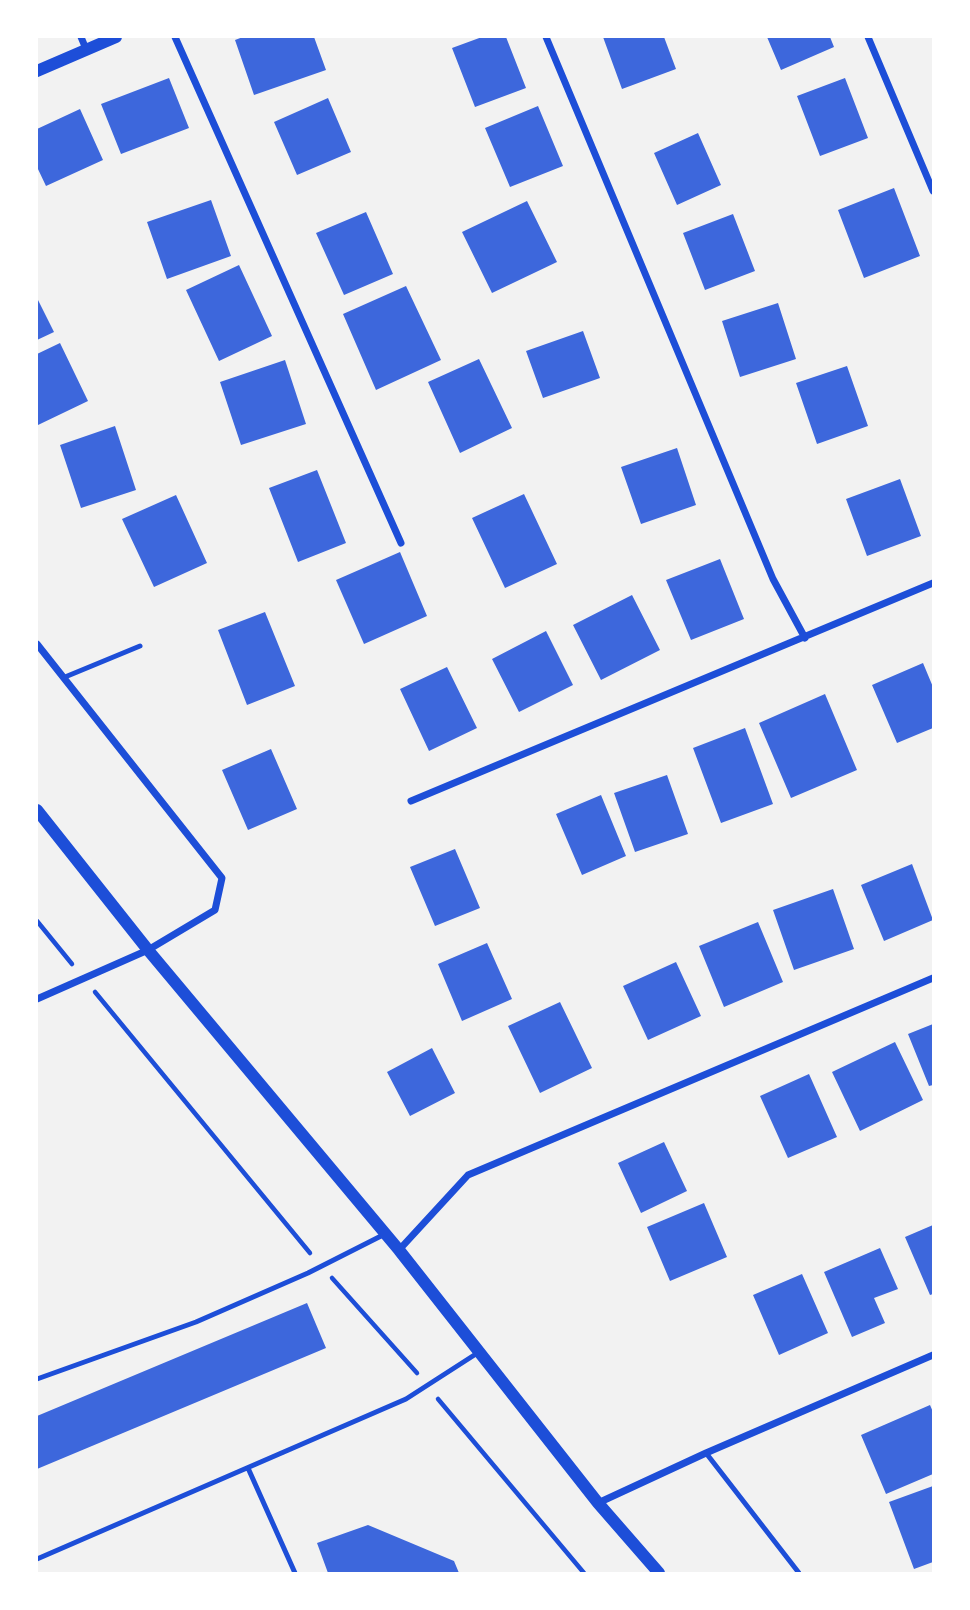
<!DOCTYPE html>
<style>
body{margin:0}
#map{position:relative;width:970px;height:1610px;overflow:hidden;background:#f2f2f2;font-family:"Fira Sans",sans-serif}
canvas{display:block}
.frame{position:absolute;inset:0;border:38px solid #fff;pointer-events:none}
</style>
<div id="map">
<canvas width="970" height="1610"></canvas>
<div class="frame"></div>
</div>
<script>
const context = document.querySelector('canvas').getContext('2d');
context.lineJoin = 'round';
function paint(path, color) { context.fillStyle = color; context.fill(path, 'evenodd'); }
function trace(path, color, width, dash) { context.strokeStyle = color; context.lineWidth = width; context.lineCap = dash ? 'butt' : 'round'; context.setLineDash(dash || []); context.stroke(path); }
paint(new Path2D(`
 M243,37H314L326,70L254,95L235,40Z
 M482,37H506L526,88L475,107L452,48Z
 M603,37H664L676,69L622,89Z
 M767,37H830L834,47L781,70Z
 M169,78L189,128L121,154L101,104Z
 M845,78L868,138L820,156L797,96Z
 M328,98L351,152L297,175L274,122Z
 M538,106L563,166L510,187L485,128Z
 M80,109L103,160L46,186L37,167V129Z
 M698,133L721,185L677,205L654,153Z
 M894,188L920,256L864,278L838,210Z
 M211,200L231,256L167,279L147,222Z
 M527,201L557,262L492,293L462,232Z
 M366,212L393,274L344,295L316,233Z
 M733,214L755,271L705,290L683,233Z
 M239,265L272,336L219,361L186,290Z
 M406,286L441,360L376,390L343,314Z
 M37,298L54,332L37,340Z
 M778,303L796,359L740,377L722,321Z
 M583,331L600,378L543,398L526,351Z
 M60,343L88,401L38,425L37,354Z
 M479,359L512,428L460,453L428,382Z
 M285,360L306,424L241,445L220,382Z
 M847,366L868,426L817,444L796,383Z
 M115,426L136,490L81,508L60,445Z
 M677,448L696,505L641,524L621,467Z
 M317,470L346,543L298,562L269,488Z
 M900,479L921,536L867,556L846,499Z
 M524,494L557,564L505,588L472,518Z
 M176,495L207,563L154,587L122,519Z
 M400,552L427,616L364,644L336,580Z
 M720,559L744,619L691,640L666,580Z
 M632,595L660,650L601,680L573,625Z
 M265,612L295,686L247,705L218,630Z
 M546,631L573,685L519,712L492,659Z
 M923,663L933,687V728L897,743L872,685Z
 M447,667L477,728L429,751L400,689Z
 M825,694L857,770L791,798L759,723Z
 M745,728L773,804L721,823L693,748Z
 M271,749L297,809L248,830L222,770Z
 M667,775L688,834L635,852L614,793Z
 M601,795L626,856L582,875L556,814Z
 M455,849L480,908L435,926L410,867Z
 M912,864L933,920L884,941L861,885Z
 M833,889L854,949L794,970L773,910Z
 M758,922L783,982L724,1007L699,946Z
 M487,943L512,999L462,1021L438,964Z
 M676,962L701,1016L648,1040L623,986Z
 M560,1002L592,1068L540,1093L508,1026Z
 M933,1024V1085L929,1086L908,1034Z
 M895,1042L923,1100L860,1131L832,1072Z
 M432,1048L455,1093L410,1116L387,1072Z
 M809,1074L837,1137L788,1158L760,1096Z
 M664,1142L687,1191L641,1213L618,1163Z
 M704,1203L727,1257L670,1281L647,1227Z
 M933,1225V1294L930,1295L905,1237Z
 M880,1248L898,1289L874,1298L885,1323L852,1337L824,1272Z
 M802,1274L828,1333L779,1355L753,1295Z
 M307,1303L326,1348L37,1469V1416Z
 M930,1405L933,1412V1474L886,1494L861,1435Z
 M933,1486V1562L914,1569L889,1502Z
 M368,1525L454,1561L459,1573H328L317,1543Z`), '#3d67dc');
trace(new Path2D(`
 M37,921L72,964
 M95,992L310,1253
 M332,1278L417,1373
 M438,1399L584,1573`), '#1d4ed8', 4.5);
trace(new Path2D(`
 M65,677L140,646
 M37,1379L196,1322L308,1273L385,1234
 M706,1453L799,1573
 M248,1468L295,1573
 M37,1559L406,1399L479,1352`), '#1d4ed8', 5);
trace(new Path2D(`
 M81,37L86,49
 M175,37L401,543
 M546,37L773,579L805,638
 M868,37L933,191
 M37,644L222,878L215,910L148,950L37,999
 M411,801L933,583
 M399,1250L468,1175L933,978
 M598,1503L706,1453L933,1355`), '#1d4ed8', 7);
trace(new Path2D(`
 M37,71L116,37
 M37,810L148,950L399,1250L598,1503L659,1573`), '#1d4ed8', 12);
</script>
